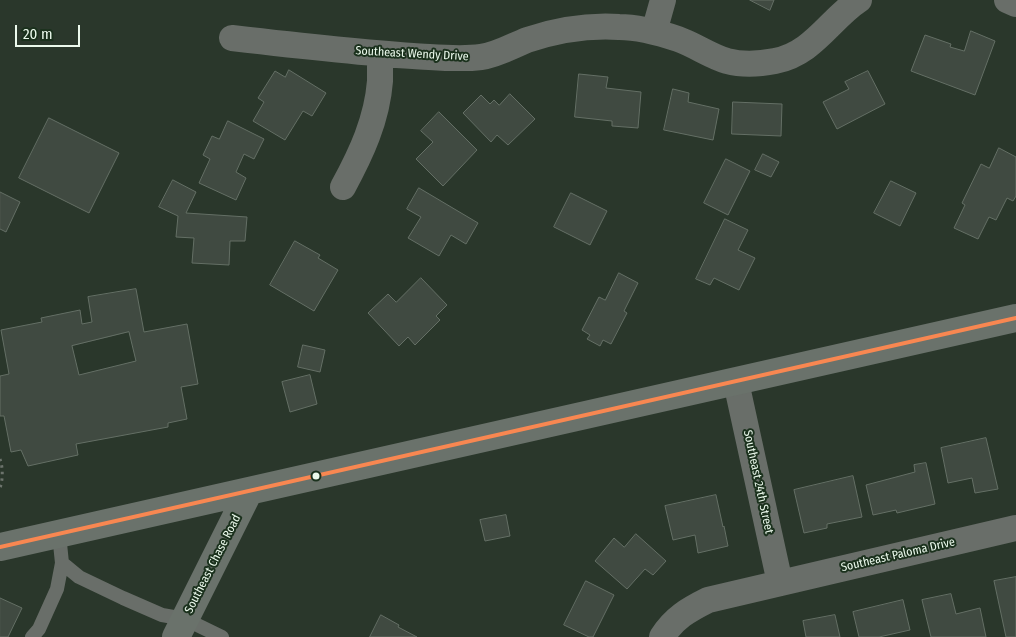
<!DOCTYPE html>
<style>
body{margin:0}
#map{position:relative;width:1016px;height:637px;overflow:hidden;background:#2a372b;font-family:"Fira Sans Condensed",sans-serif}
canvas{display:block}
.scale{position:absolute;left:15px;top:25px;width:65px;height:22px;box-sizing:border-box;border:2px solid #ebf9ec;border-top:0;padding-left:6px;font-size:15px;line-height:18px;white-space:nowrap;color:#ebf9ec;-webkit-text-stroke:4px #1b311d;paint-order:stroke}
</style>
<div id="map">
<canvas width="1016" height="637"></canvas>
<div class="scale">20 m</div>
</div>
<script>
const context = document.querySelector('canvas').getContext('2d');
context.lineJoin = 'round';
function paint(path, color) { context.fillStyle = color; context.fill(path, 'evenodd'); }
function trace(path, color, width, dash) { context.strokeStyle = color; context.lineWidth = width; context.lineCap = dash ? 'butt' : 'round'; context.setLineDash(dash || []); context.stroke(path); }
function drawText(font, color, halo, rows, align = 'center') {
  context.font = font + ' "Fira Sans Condensed",sans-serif'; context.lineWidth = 4; context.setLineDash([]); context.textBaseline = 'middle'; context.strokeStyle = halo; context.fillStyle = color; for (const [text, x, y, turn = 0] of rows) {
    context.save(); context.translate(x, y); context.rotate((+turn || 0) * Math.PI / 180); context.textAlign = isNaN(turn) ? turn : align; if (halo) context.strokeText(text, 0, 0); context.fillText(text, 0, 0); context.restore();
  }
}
const building = new Path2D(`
 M750,0H774L770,10Z
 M971,31L995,41L975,95L911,71L925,35L951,44L950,47L964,51Z
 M289,70L326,93L312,116L303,111L285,140L253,121L264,102L258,98L275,71L285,77Z
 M868,71L885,104L837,129L823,102L849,89L845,82Z
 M579,74L608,77L606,88L641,92L638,128L612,126V121L575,117Z
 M673,89L689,93L688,102L719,109L713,140L664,130Z
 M510,94L535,119L508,145L497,135L491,142L463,113L481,95L490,104L494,100L499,105Z
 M733,102L782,104L781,136L732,134Z
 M439,112L477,150L443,186L416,159L433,142L421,131Z
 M49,118L119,153L89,213L19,178Z
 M228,121L264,139L254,159L244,154L236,172L246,178L236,200L199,183L210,159L203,155L212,136L219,139Z
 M999,148L1016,157V196L1013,201L1007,198L996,220L989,217L978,239L954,228L965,205L962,203L981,164L989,168Z
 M763,154L779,162L771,177L755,170Z
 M726,159L750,171L728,215L704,203Z
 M173,180L196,192L186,213L247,217L245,241H230L229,265L192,263L194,238L176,237L178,216L159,207Z
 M891,181L916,193L900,226L874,213Z
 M419,188L478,223L466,244L451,235L439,256L408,238L421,217L407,209Z
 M0,192L20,202L6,232L0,229Z
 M571,193L607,211L590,245L554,227Z
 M725,219L748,230L738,250L755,258L739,290L714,278L710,285L696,279Z
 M295,241L320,255L318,258L338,270L314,311L270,285Z
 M619,273L638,283L624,311L627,313L611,344L603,340L600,346L587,339L590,335L582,330L599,297L605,300Z
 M421,278L447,305L436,316L440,320L415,345L408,337L399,346L368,313L388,294L396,302Z
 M136,289L144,332L187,324L198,384L181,387L187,419L168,423V427L76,444L78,455L28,466L21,450L11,452L4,416H0V376L9,374L1,330L42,322L41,318L80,310L82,324L92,322L88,297ZM129,332L136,361L79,375L72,346Z
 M303,345L325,350L320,372L298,367Z
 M310,375L317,404L290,412L282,382Z
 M986,438L998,489L975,493L972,478L948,483L941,448Z
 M926,463L935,504L897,513L896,510L873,515L866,485L915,472L914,465Z
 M853,476L862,517L827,524V528L804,533L794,490Z
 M716,495L723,527L724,526L728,546L698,553L695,535L673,540L665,506Z
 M506,515L510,536L485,541L480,520Z
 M636,534L666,561L653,575L645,569L627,589L595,561L614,538L624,547Z
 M1016,577V637H1006L994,581Z
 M586,581L614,595L593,637H589L564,625Z
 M951,594L956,614L980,608L986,637H931L922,600Z
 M0,598L22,608L8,637H0Z
 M903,600L910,630L879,637H859L853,612Z
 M381,615L399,625L398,627L417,637H370Z
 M835,615L840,637H806L803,621Z`);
paint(building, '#404a41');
trace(building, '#646f65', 1);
trace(new Path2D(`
 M0,459C3,467 3,480 0,488`), '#6c736c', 3, [2.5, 4]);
trace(new Path2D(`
 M59,534L62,563L79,577L123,598L162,615L185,619L222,637
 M32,637L39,629L57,589L62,563`), '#696e69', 14);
trace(new Path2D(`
 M1007,0L1016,4
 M654,32L663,0
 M232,38C292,45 352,52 413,56C435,57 458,60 481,57C497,55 512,46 527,40C557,30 588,25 619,27C639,27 660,33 678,39C695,45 710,56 727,61C742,65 760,64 775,61C813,54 830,19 859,0
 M343,187C361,154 377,120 380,81C380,72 380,63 380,54
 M736,382L780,583
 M662,637C674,618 688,610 708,600L1016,528`), '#696e69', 26);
trace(new Path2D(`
 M0,547L1016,318
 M176,637L249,491`), '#6a726b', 28);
trace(new Path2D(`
 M0,547L1016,318`), '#f88751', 4);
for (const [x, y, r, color] of [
 [316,476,4.5,"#ebf9ec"]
]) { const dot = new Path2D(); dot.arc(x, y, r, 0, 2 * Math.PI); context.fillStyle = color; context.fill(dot); trace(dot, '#1b311d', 2); }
drawText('12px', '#ebf9ec', '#1b311d', [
 ["Southeast Wendy Drive",412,54,3],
 ["Southeast 24th Street",758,482,78],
 ["Southeast Paloma Drive",898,555,-13],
 ["Southeast Chase Road",213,564,-63]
]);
</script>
